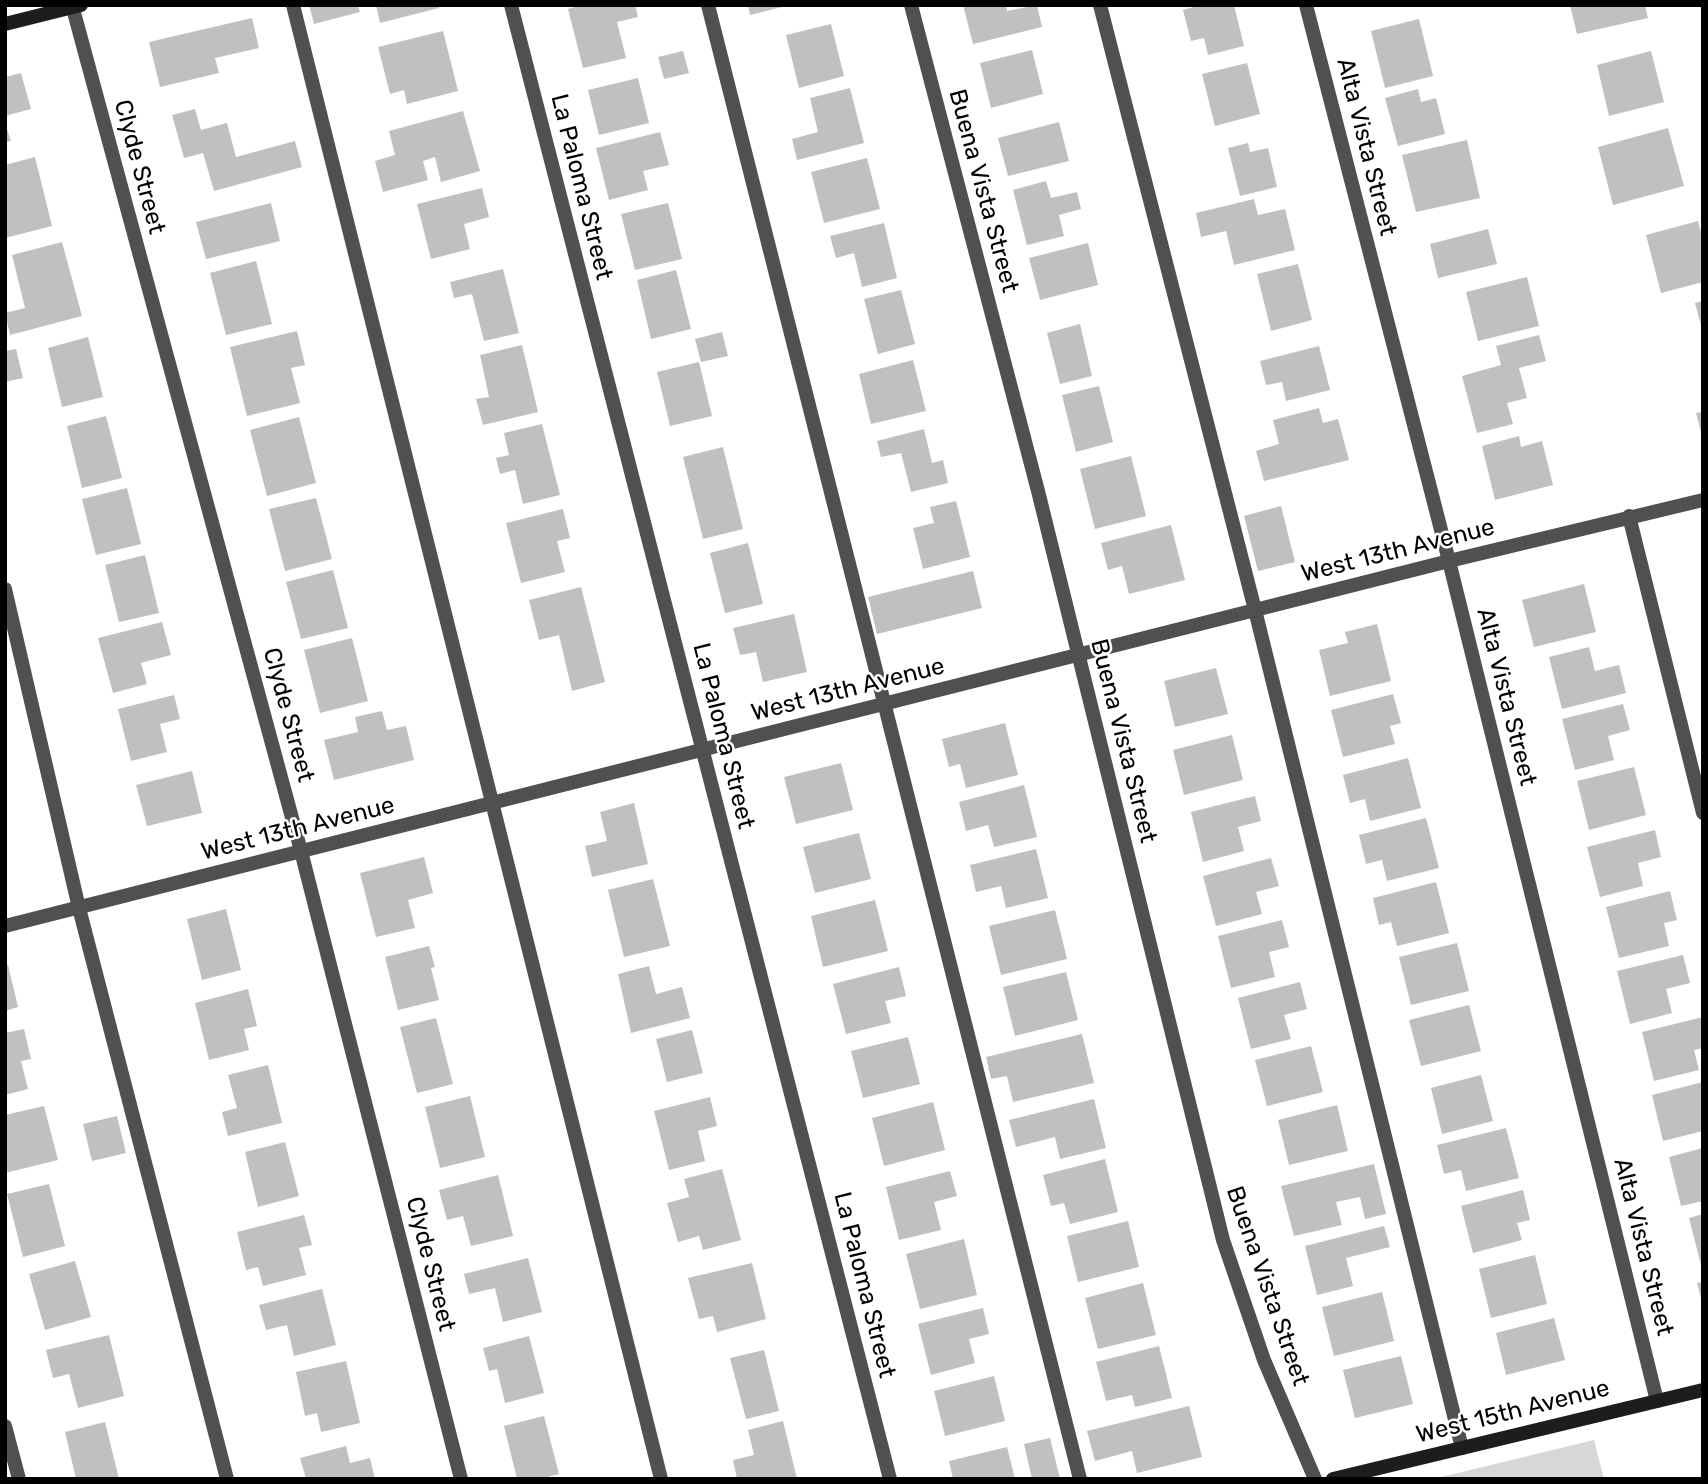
<!DOCTYPE html>
<style>
body{margin:0}
#map{position:relative;width:1708px;height:1484px;overflow:hidden;background:#fff;font-family:Rubik,sans-serif}
canvas{display:block}
.frame{position:absolute;inset:0;border:7px solid #000;pointer-events:none}
</style>
<div id="map">
<canvas width="1708" height="1484"></canvas>
<div class="frame"></div>
</div>
<script>
const context = document.querySelector('canvas').getContext('2d');
context.lineJoin = 'round';
function paint(path, color) { context.fillStyle = color; context.fill(path, 'evenodd'); }
function trace(path, color, width, dash) { context.strokeStyle = color; context.lineWidth = width; context.lineCap = dash ? 'butt' : 'round'; context.setLineDash(dash || []); context.stroke(path); }
function drawText(font, color, halo, rows, align = 'center') {
  context.font = font + ' Rubik,sans-serif'; context.lineWidth = 5; context.setLineDash([]); context.textBaseline = 'middle'; context.strokeStyle = halo; context.fillStyle = color; for (const [text, x, y, turn = 0] of rows) {
    context.save(); context.translate(x, y); context.rotate((+turn || 0) * Math.PI / 180); context.textAlign = isNaN(turn) ? turn : align; if (halo) context.strokeText(text, 0, 0); context.fillText(text, 0, 0); context.restore();
  }
}
paint(new Path2D(`
 M1594,1440L1604,1479H1433Z`), '#d7d7d7');
paint(new Path2D(`
 M309,5H358L360,12L314,24Z
 M376,5H438L439,8L380,23Z
 M583,5H635L638,17L617,22L626,58L583,68L568,9Z
 M748,5H786V6L750,15Z
 M963,5H1006L1007,11L1037,5L1042,27L973,44Z
 M1201,5H1234L1244,46L1208,55L1204,38L1191,41L1183,10Z
 M1570,5H1645L1648,18L1577,34Z
 M252,18L259,48L215,58L219,73L160,87L149,42Z
 M1419,19L1433,76L1385,88L1371,31Z
 M831,24L844,76L799,88L786,35Z
 M443,31L458,91L407,104L404,90L390,94L378,47Z
 M1032,50L1043,94L991,108L980,63Z
 M683,51L689,73L664,79L658,57Z
 M1651,51L1664,102L1609,116L1597,65Z
 M1247,63L1260,114L1215,126L1202,74Z
 M21,73L31,109L5,116V77Z
 M638,78L649,123L599,135L588,90Z
 M850,88L864,143L797,160L792,139L818,132L810,98Z
 M1418,89L1421,102L1436,98L1445,134L1398,146L1385,98Z
 M195,109L201,130L227,123L236,157L295,141L302,167L214,191L203,153L184,158L172,115Z
 M463,111L480,171L441,182L435,157L423,161L428,180L383,192L375,161L395,155L389,131Z
 M1059,122L1069,161L1008,176L998,138Z
 M5,123L11,141L5,142Z
 M1668,128L1684,186L1613,205L1598,147Z
 M660,132L669,165L643,171L648,190L609,200L596,148Z
 M1467,140L1480,198L1416,212L1402,155Z
 M1248,143L1250,152L1268,148L1277,187L1240,196L1228,148Z
 M35,157L52,226L5,238V165Z
 M867,158L880,209L824,223L811,172Z
 M1046,181L1051,198L1077,192L1081,209L1059,215L1064,236L1027,245L1013,190Z
 M482,188L489,217L464,224L470,249L431,259L417,204Z
 M1254,199L1258,215L1285,209L1295,250L1234,265L1226,231L1201,237L1196,213Z
 M271,203L280,241L206,259L196,222Z
 M668,203L682,259L635,270L621,214Z
 M1698,221L1703,241V282L1661,293L1646,235Z
 M884,223L897,278L862,287L854,253L836,258L830,236Z
 M1488,229L1497,264L1438,278L1430,244Z
 M62,242L82,316L10,335L5,313L25,308L12,255Z
 M1088,243L1098,285L1040,300L1029,258Z
 M256,261L272,324L226,335L210,273Z
 M1298,264L1312,320L1271,331L1257,274Z
 M503,269L519,333L484,341L472,294L454,298L450,282Z
 M676,270L691,329L651,339L637,280Z
 M1527,277L1539,326L1478,341L1466,292Z
 M901,290L915,344L878,354L864,299Z
 M1703,301V329H1702L1695,303Z
 M1080,324L1092,376L1060,384L1047,333Z
 M297,331L305,365L291,368L300,403L247,416L230,347Z
 M722,332L728,356L701,362L695,339Z
 M1539,335L1546,361L1519,368L1527,398L1507,403L1513,424L1477,433L1462,376L1501,365L1496,346Z
 M88,337L103,397L62,407L48,348Z
 M522,345L538,412L483,425L476,399L489,397L480,355Z
 M1319,346L1330,390L1286,401L1282,382L1266,385L1260,361Z
 M16,349L23,378L5,382V351Z
 M913,360L926,411L871,424L859,374Z
 M699,362L712,416L670,426L657,372Z
 M1099,386L1113,442L1076,452L1062,395Z
 M1319,408L1323,423L1338,419L1349,460L1264,481L1256,451L1279,444L1273,420Z
 M1703,412V436H1702L1696,413Z
 M106,416L122,478L82,488L67,426Z
 M299,417L316,483L267,496L250,430Z
 M542,424L560,495L523,504L515,470L500,474L496,458L509,455L504,433Z
 M924,429L932,463L943,460L948,483L911,492L901,453L881,457L877,441Z
 M1519,436L1521,447L1542,441L1553,485L1495,500L1482,446Z
 M723,447L743,529L703,539L683,457Z
 M1131,456L1146,516L1095,529L1080,469Z
 M127,488L141,544L96,555L82,499Z
 M316,498L332,559L285,571L269,509Z
 M956,501L970,557L923,569L913,528L934,523L930,507Z
 M1281,506L1295,562L1258,571L1244,516Z
 M563,509L570,538L557,541L565,572L521,583L506,523Z
 M1171,525L1185,580L1129,594L1122,566L1108,570L1101,543Z
 M748,543L763,604L725,613L710,553Z
 M145,555L159,613L119,622L105,565Z
 M333,570L348,628L301,639L286,582Z
 M973,571L982,608L877,634L868,597Z
 M1584,584L1596,632L1534,647L1522,600Z
 M581,587L605,682L572,691L559,635L539,640L529,600Z
 M794,614L807,672L763,682L756,652L740,655L733,628Z
 M162,622L171,655L141,663L147,684L113,693L98,638Z
 M1377,624L1391,681L1330,696L1319,650L1348,643L1345,632Z
 M352,638L368,701L320,713L304,650Z
 M1589,647L1595,671L1619,665L1626,693L1562,709L1549,657Z
 M1216,668L1228,714L1175,727L1164,681Z
 M1393,694L1401,723L1390,726L1395,744L1343,757L1331,710Z
 M174,695L180,719L160,724L167,752L131,761L118,709Z
 M1623,704L1630,730L1608,736L1614,760L1575,770L1562,719Z
 M382,711L387,730L406,726L414,760L334,780L324,740L358,732L355,717Z
 M1005,723L1018,775L966,788L960,764L949,767L942,739Z
 M1232,735L1243,780L1184,795L1173,750Z
 M1408,758L1421,808L1370,821L1365,799L1350,803L1343,775Z
 M841,763L853,810L796,824L784,777Z
 M1634,767L1646,815L1589,830L1577,781Z
 M192,771L202,813L147,826L136,785Z
 M1024,785L1037,837L994,847L988,825L966,831L959,802Z
 M1255,796L1261,821L1238,827L1244,851L1203,862L1191,812Z
 M634,803L648,864L592,877L585,846L607,841L600,812Z
 M1426,818L1439,868L1387,881L1382,860L1366,864L1359,835Z
 M1655,830L1661,857L1638,863L1643,886L1600,897L1587,847Z
 M859,833L871,879L815,893L803,847Z
 M1036,849L1048,898L1006,908L1001,886L976,892L970,865Z
 M424,857L433,893L408,900L415,928L376,937L360,873Z
 M1271,858L1279,886L1256,892L1262,914L1216,926L1203,876Z
 M653,879L670,946L624,957L608,890Z
 M1436,882L1449,933L1397,946L1391,922L1379,925L1373,898Z
 M1670,891L1677,920L1664,923L1669,946L1619,958L1606,907Z
 M875,900L888,951L823,967L811,916Z
 M226,909L241,970L202,980L187,919Z
 M1055,910L1067,959L1001,975L989,926Z
 M1282,920L1289,947L1269,952L1275,977L1231,988L1218,936Z
 M1457,943L1469,991L1411,1005L1399,957Z
 M429,946L435,967L431,968L439,1000L398,1010L385,957Z
 M1683,955L1690,983L1666,989L1672,1013L1630,1024L1617,971Z
 M5,965H8L18,1007L5,1011Z
 M649,966L656,994L682,987L690,1018L631,1033L618,974Z
 M899,967L906,996L885,1001L891,1023L846,1034L833,984Z
 M1066,972L1078,1020L1015,1036L1003,987Z
 M1300,982L1307,1009L1284,1015L1291,1039L1251,1049L1238,998Z
 M248,989L257,1026L244,1029L249,1050L209,1060L195,1003Z
 M1469,1005L1481,1051L1421,1066L1409,1020Z
 M1703,1017V1048L1694,1050L1699,1070L1654,1081L1642,1032Z
 M436,1018L453,1084L417,1093L400,1027Z
 M24,1029L31,1059L21,1061L28,1089L5,1095V1033Z
 M692,1030L703,1073L667,1082L656,1039Z
 M1082,1034L1094,1083L1013,1102L1007,1076L991,1079L986,1057Z
 M908,1037L920,1084L863,1098L851,1051Z
 M1311,1046L1323,1092L1267,1106L1255,1060Z
 M268,1065L282,1123L228,1136L222,1112L237,1108L228,1075Z
 M1481,1075L1493,1121L1442,1134L1431,1088Z
 M1703,1082V1131L1663,1141L1652,1095Z
 M470,1096L485,1157L440,1168L425,1107Z
 M710,1097L717,1126L698,1131L705,1161L669,1170L654,1111Z
 M1094,1099L1106,1148L1060,1159L1055,1137L1016,1147L1009,1120Z
 M933,1102L945,1150L884,1166L872,1118Z
 M1337,1105L1348,1151L1289,1165L1278,1120Z
 M44,1106L58,1160L5,1173V1115Z
 M117,1116L126,1153L92,1161L83,1124Z
 M1506,1128L1519,1178L1466,1191L1461,1170L1444,1174L1437,1145Z
 M285,1142L299,1196L258,1207L245,1152Z
 M1703,1148V1201L1681,1206L1669,1157Z
 M1105,1159L1118,1212L1070,1224L1064,1203L1051,1206L1043,1175Z
 M1374,1164L1386,1214L1365,1219L1360,1197L1336,1202L1342,1225L1294,1236L1281,1186Z
 M722,1169L741,1240L703,1250L699,1236L678,1242L667,1203L689,1197L684,1179Z
 M950,1171L957,1196L934,1202L941,1230L899,1240L886,1187Z
 M498,1175L513,1236L471,1246L463,1216L447,1220L439,1190Z
 M49,1184L65,1246L23,1257L7,1194Z
 M1523,1190L1530,1220L1517,1223L1522,1240L1473,1253L1461,1206Z
 M1703,1214V1264L1701,1265L1689,1218Z
 M304,1215L312,1245L299,1248L306,1275L263,1286L258,1267L246,1270L237,1232Z
 M1128,1221L1139,1267L1078,1282L1067,1236Z
 M1384,1226L1390,1247L1346,1258L1353,1286L1317,1295L1305,1246Z
 M964,1239L977,1295L920,1309L906,1254Z
 M1535,1255L1547,1304L1491,1318L1479,1269Z
 M528,1258L542,1312L503,1322L495,1288L469,1294L464,1274Z
 M75,1261L91,1317L45,1330L29,1274Z
 M752,1263L766,1319L717,1332L713,1316L699,1319L688,1278Z
 M1703,1282V1301L1702,1302L1697,1283Z
 M1143,1283L1156,1335L1098,1349L1085,1298Z
 M322,1289L336,1345L294,1356L287,1325L266,1330L259,1305Z
 M1382,1292L1394,1341L1334,1356L1322,1307Z
 M983,1308L989,1334L969,1339L975,1363L931,1375L918,1324Z
 M1554,1318L1565,1360L1506,1375L1496,1333Z
 M109,1335L124,1396L78,1408L69,1374L53,1378L46,1350Z
 M529,1336L544,1393L505,1403L497,1369L489,1371L483,1348Z
 M1159,1346L1172,1398L1135,1407L1132,1395L1106,1401L1096,1362Z
 M764,1350L779,1411L746,1419L730,1358Z
 M1401,1356L1413,1404L1355,1418L1343,1370Z
 M346,1361L360,1423L321,1432L317,1413L305,1416L296,1372Z
 M994,1376L1005,1421L945,1436L934,1391Z
 M1189,1406L1202,1457L1137,1473L1132,1451L1095,1461L1087,1431Z
 M544,1416L559,1474L539,1479H517L504,1426Z
 M783,1421L797,1479H737L733,1460L754,1455L748,1430Z
 M105,1422L119,1479H76L65,1432Z
 M1050,1438L1060,1479H1032L1024,1444Z
 M346,1446L350,1463L370,1458L375,1479H306L300,1458Z
 M1007,1447L1015,1479H953L949,1461Z`), '#c0c0c0');
trace(new Path2D(`
 M293,5L661,1479
 M708,5L1080,1479
 M1100,5L1255,610L1462,1448
 M1629,516L1703,813
 M5,589L79,908L227,1479`), '#505050', 14);
trace(new Path2D(`
 M72,5L301,851L461,1479
 M511,5L890,1479
 M911,5L1038,491L1223,1240L1264,1360L1315,1479
 M1306,5L1449,561L1657,1401
 M5,926L1449,561L1703,500
 M5,1426L19,1479`), '#505050', 14);
trace(new Path2D(`
 M5,24L81,5
 M1333,1479L1703,1390`), '#1d1d1d', 14);
drawText('24px', '#000', '#fff', [
 ["Alta Vista Street",1366,147,76],
 ["Clyde Street",139,167,75],
 ["La Paloma Street",581,187,76],
 ["Buena Vista Street",983,191,75],
 ["West 13th Avenue",1398,551,-14],
 ["West 13th Avenue",848,690,-14],
 ["Alta Vista Street",1506,697,76],
 ["Clyde Street",288,715,75],
 ["La Paloma Street",723,736,76],
 ["Buena Vista Street",1123,741,76],
 ["West 13th Avenue",298,829,-14],
 ["Alta Vista Street",1643,1247,76],
 ["Clyde Street",430,1264,76],
 ["La Paloma Street",864,1285,76],
 ["Buena Vista Street",1267,1286,71],
 ["West 15th Avenue",1513,1412,-14]
]);
</script>
